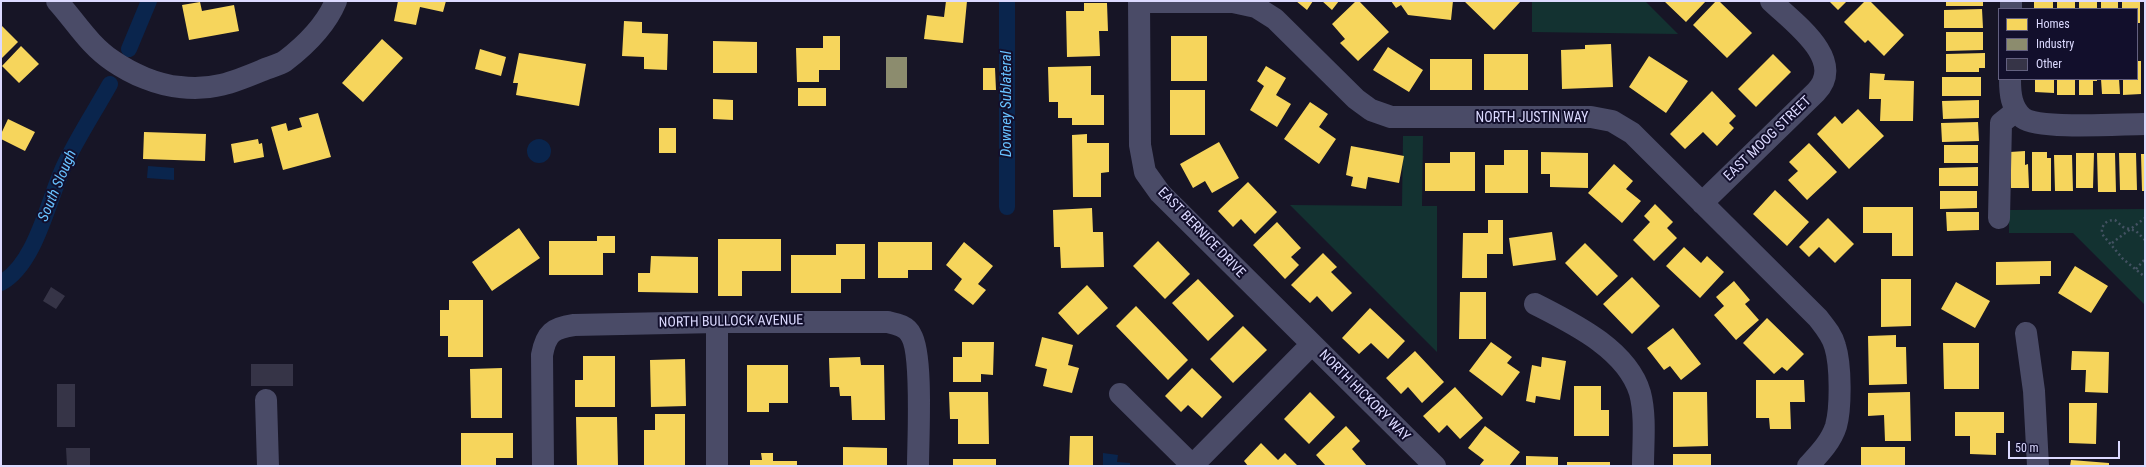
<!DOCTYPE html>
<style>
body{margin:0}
#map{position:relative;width:2146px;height:467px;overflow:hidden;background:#171526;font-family:"Roboto Condensed",sans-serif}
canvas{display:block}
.frame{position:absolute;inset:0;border:2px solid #dcdaff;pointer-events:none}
.legend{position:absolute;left:1998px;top:8px;width:140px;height:72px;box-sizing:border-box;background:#120f2c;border:1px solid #636080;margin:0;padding:5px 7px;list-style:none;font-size:12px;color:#dcdaff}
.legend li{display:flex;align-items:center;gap:8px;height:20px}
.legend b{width:20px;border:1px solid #636080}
.scale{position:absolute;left:2008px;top:441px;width:112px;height:18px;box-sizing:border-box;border:2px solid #dcdaff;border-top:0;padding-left:5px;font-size:12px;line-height:14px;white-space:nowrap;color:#dcdaff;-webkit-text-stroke:3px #120f2c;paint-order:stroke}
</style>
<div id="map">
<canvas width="2146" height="467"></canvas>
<div class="frame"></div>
<ul class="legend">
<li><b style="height:11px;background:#f6d55c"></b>Homes</li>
<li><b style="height:11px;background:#8c8c6e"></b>Industry</li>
<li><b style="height:11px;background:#363447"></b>Other</li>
</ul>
<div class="scale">50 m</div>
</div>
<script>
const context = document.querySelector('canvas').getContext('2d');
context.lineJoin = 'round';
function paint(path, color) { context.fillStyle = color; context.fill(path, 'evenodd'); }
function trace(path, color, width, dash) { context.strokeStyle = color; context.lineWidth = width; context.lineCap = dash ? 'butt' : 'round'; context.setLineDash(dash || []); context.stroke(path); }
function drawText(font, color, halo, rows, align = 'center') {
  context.font = font + ' "Roboto Condensed",sans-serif'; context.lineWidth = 4; context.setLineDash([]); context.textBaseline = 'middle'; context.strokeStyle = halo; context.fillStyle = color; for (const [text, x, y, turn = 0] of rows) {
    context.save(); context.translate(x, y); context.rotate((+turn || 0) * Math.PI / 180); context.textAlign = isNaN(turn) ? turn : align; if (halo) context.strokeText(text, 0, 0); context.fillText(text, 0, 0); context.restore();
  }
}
paint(new Path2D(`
 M1532,1H1645L1678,34L1532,32Z
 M1403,136H1423L1422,206H1437V352L1290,205L1402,206Z
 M2145,209V305L2073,233H2009V210Z`), '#133231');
paint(new Path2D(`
 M527 151a12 12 0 1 1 24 0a12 12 0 1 1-24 0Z
 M148,166L174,168V180L147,178Z
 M1103,453L1118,455L1117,462L1130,463V466H1103Z`), '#0a254d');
paint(new Path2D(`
 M398,1H446L443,12L420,7L416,25L394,21Z
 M946,1H967L963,43L924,39L927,15L944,17Z
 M1296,1H1313L1307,10Z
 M1322,1H1339L1332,10Z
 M1356,1H1359L1389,32L1358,61L1340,43L1345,39L1332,24Z
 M1391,1H1453L1451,20L1408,15L1401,5L1396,8Z
 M1464,1H1521L1494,30Z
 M1664,1H1706L1686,22Z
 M1716,1H1719L1752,33L1727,58L1693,25Z
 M1829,1H1847L1838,10Z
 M1865,1H1870L1904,35L1884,56L1868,40L1865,43L1844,22Z
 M1946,1H1983V6H1946Z
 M2034,1H2053V9H2034Z
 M2057,1H2075V9H2057Z
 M2079,1H2097V9H2079Z
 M2101,1H2118V9H2101Z
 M2122,1H2140V23H2137V9H2122Z
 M200,2L202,11L234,5L239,31L189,40L182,5Z
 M1084,3H1107L1108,31H1099L1100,56L1067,57L1066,11H1084Z
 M1982,9L1983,28H1944V10Z
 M624,21L642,22V33L668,34L667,70L644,69V57L622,56Z
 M1,25L18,42L1,59Z
 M1946,32H1983V50L1946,51Z
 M823,36H840V70H819V82H797L796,48H823Z
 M1171,36H1207V81H1171Z
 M382,39L403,58L363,102L342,83Z
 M713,41L757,42V73H713Z
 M1611,44L1613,87L1562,89L1561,50L1585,49V45Z
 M21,46L39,64L19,83L2,66Z
 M1388,47L1423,70L1409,92L1373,70Z
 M480,49L506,57L501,76L475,69Z
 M519,53L586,64L579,106L516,95L518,83H513Z
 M1985,53V68H1979V72H1946V54Z
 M1484,54H1528V90H1484Z
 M1773,54L1791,72L1756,107L1738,89Z
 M1649,56L1688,81L1666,113L1629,87Z
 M1430,59H1472V90H1430Z
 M2137,61H2141V94L2123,95V79H2137Z
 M1091,66V95H1104V125H1072V118H1058V102H1049L1048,67Z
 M1266,66L1286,78L1276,95L1291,104L1277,127L1250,110L1264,86L1257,81Z
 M983,68H995L996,90H983Z
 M1870,73L1885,74L1884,80L1914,81L1913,121H1880L1881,99H1869Z
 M1942,77H1981V96H1942Z
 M2035,79H2054V93L2035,92Z
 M2057,79H2075V95H2057Z
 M2079,79H2097V81H2093V95H2079Z
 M2101,79H2119L2120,94H2102Z
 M798,88H826V106H798Z
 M1170,90H1205V135H1170Z
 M1712,91L1736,116L1729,123L1734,128L1717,146L1703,132L1685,149L1670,134Z
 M713,99L733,100V120L713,119Z
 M1979,100V118L1943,119L1942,101Z
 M1310,102L1328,114L1319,127L1336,139L1319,164L1284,139Z
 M1858,109L1884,136L1849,169L1817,134L1835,116L1842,124Z
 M318,113L331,157L283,170L271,127L286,123L288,131L302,127L299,118Z
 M8,119L35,132L25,151L1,139V134Z
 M1978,122L1979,141L1942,142L1941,123Z
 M659,128H676V153H659Z
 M144,132L206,134L205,161L143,159Z
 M1087,134V143H1109V172L1101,173V197H1073L1072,135Z
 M258,139L259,144L262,143L264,157L234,163L231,144Z
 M1219,142L1239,178L1212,193L1205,181L1193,188L1180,164Z
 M1809,143L1837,172L1807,200L1788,180L1798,171L1789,162Z
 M1944,145H1978V163H1944Z
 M1351,146L1404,156L1399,183L1368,177L1366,189L1351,186L1353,177L1346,175Z
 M1504,150H1528V193H1485V165H1504Z
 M2025,151V165L2028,164L2029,188H2011L2010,152Z
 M1450,152H1475V191H1425V163H1450Z
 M1541,152L1588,153V188L1550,187V174H1541Z
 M2032,152H2047V158H2051V191H2032Z
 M2076,153H2094L2093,188H2076Z
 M2097,153H2115L2116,192H2098Z
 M2119,153H2136L2137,190H2120Z
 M2141,154H2145V191H2142Z
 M2054,155H2072L2073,191H2055Z
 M1614,164L1633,181L1626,189L1641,201L1622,223L1588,193Z
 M1978,167V186H1939V168Z
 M1248,182L1277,212L1255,234L1241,219L1233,227L1218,211Z
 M1775,190L1809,222L1787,246L1753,214Z
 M1940,191H1977V208L1940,209Z
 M1655,204L1673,222L1667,228L1677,238L1654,261L1633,240L1650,222L1644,216Z
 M1863,207H1913V256H1892V233H1863Z
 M1092,208L1093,232H1103L1104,267L1061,268L1060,247H1054L1053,210Z
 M1946,212H1979V230L1947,231Z
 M1828,218L1854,244L1835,263L1819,247L1809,257L1799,247Z
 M1488,220H1503V254H1487V278H1462L1463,233H1488Z
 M1277,222L1301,248L1291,257L1299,265L1285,279L1253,245Z
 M519,228L540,258L492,291L472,262Z
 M1552,232L1556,260L1513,266L1509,238Z
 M597,236H615V253H603V275H549V241H597Z
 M718,239H781V271H742V296H718Z
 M1158,241L1190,274L1165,299L1133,266Z
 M878,242H932V270H908V278H878Z
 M964,242L993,266L978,284L986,290L973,305L954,290L962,279L946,265Z
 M1585,243L1618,276L1597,296L1565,263Z
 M836,244H865V279H841V293H791V255H836Z
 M1684,247L1701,263L1707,256L1724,272L1700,298L1666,266Z
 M1323,253L1337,267L1331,272L1352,293L1332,312L1317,296L1310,303L1291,285Z
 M651,256L698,257V293L638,292V273H650Z
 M2051,261V276H2040V284L1996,285V262Z
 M2075,266L2108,286L2091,313L2058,293Z
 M1632,277L1660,306L1632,334L1603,304Z
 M1198,279L1234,316L1208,341L1172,303Z
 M1881,279H1911V326L1881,327Z
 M1734,281L1750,300L1745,304L1759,320L1736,340L1714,315L1724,306L1716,297Z
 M1956,282L1990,301L1975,328L1941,309Z
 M1087,285L1108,308L1078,335L1058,313Z
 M1460,292H1486V339H1459Z
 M449,300H483V357H448V336H440V310H449Z
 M1136,306L1188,360L1168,380L1116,326Z
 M1370,308L1405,341L1388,359L1371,343L1359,354L1342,338Z
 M1767,318L1804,354L1787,371L1782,367L1774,374L1743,343Z
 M1243,326L1267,350L1233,383L1210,359Z
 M1673,328L1701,364L1681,380L1670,366L1664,370L1647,348Z
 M1896,335V347H1906L1907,384L1869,385L1868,336Z
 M1042,337L1073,345L1068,365L1079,368L1072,393L1043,386L1047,369L1035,366Z
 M962,342H994L993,375L981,374V382H953V357H962Z
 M1491,342L1512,357L1507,363L1520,372L1502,396L1469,371Z
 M1943,343H1979V389H1944Z
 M1415,351L1444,382L1422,403L1408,387L1401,394L1386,378Z
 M2072,351L2109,352L2108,393L2085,392L2086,370H2071Z
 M583,356H615V407H575V380H583Z
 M860,357L861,365H884L885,420H852L851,396H840L839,387H830L829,358Z
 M1542,357L1566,361L1560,400L1536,396L1535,403L1526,401L1532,365L1541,367Z
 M685,359L686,406L651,407L650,360Z
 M747,365H788V403H769V412H747Z
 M502,368V418H471L470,369Z
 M1192,368L1222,397L1202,418L1188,405L1181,412L1165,396Z
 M1756,380H1804L1805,402H1790L1791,429H1770L1769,418H1756Z
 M1574,386H1601V410H1609V436H1574Z
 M1455,387L1483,418L1460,439L1447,425L1439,433L1423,416Z
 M949,392H988L989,444H958V419H950Z
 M1310,392L1335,417L1309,444L1284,419Z
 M1673,392H1707L1708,446L1673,447Z
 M1910,392L1911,441H1885L1884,415L1868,416V393Z
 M2069,403H2097L2096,444L2069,443Z
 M1955,412H2004V433H1996V455L1970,454V436H1955Z
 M655,414H685V466H644V430H655Z
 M576,417H617L618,466H577Z
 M1346,426L1360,441L1352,449L1367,466H1326L1316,455Z
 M1485,426L1520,452L1509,466H1479L1484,460L1468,448Z
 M461,433H513V458H496V466H461Z
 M1070,436H1093V466H1069Z
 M1261,443L1278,460L1285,453L1298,466H1248L1244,461Z
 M843,447L887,448V466H843Z
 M1861,447H1905V466H1861Z
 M761,453H773V461H797V466H750V460H762Z
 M1673,454H1711V466H1673Z
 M1526,456L1558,457V466H1526Z
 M953,459H996V466H953Z
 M2071,460L2109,463V466H2070Z
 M1567,462H1610V466H1567Z`), '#f6d55c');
paint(new Path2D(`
 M886,57H907V88H886Z`), '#8c8c6e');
trace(new Path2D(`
 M1007,1V207
 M129,49L149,1
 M1,283C36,264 48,200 64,166C77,138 95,111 110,84`), '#0a254d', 16);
paint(new Path2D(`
 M51,287L65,296L56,309L43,301Z
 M251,364H293V386H251Z
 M57,384H75V427H57Z
 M66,448H90V466H67Z`), '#363447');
trace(new Path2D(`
 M2145,240L2136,231L2123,227L2115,220C2106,220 2101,225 2102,234L2123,259L2145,277
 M2112,243L2145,218
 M2136,269L2145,259`), '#435262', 2.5, [2, 3]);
trace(new Path2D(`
 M57,1C76,22 89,45 113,61C132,74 157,85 180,87C213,91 234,82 263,70C270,67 279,65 285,61C306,45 326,25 336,1
 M1139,1L1140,145L1145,172L1160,193L1435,466
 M1139,2H1233L1256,7L1275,19L1356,99L1371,110L1391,117H1591L1612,121L1632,133L1818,318C1825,327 1832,335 1835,346C1841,365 1841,408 1836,426C1831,442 1819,454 1808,466
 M2011,9V1
 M2010,79C2010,93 2011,108 2023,118C2040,130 2121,124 2145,124
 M1702,203L1816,92C1847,60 1793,22 1771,1
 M1999,218L2001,123L2016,111
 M1535,304C1572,323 1627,349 1640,393C1646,416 1643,443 1643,466
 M2026,333L2034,391L2038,466
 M1120,394L1193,466
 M266,400L268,466
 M543,466L542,355C546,333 553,328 574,325L717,322H888C897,324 907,326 911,335C923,354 918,439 918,466
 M717,466V322
 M1192,466L1312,344`), '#4a4b67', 22);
drawText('14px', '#dcdaff', '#120f2c', [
 ["NORTH JUSTIN WAY",1532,118],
 ["EAST MOOG STREET",1768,139,-44],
 ["EAST BERNICE DRIVE",1201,233,46],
 ["NORTH BULLOCK AVENUE",731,322,-1],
 ["NORTH HICKORY WAY",1364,396,45]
]);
drawText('italic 15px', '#68c1ff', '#120f2c', [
 ["Downey Sublateral",1007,104,-90],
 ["South Slough",58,186,-67]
]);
</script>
